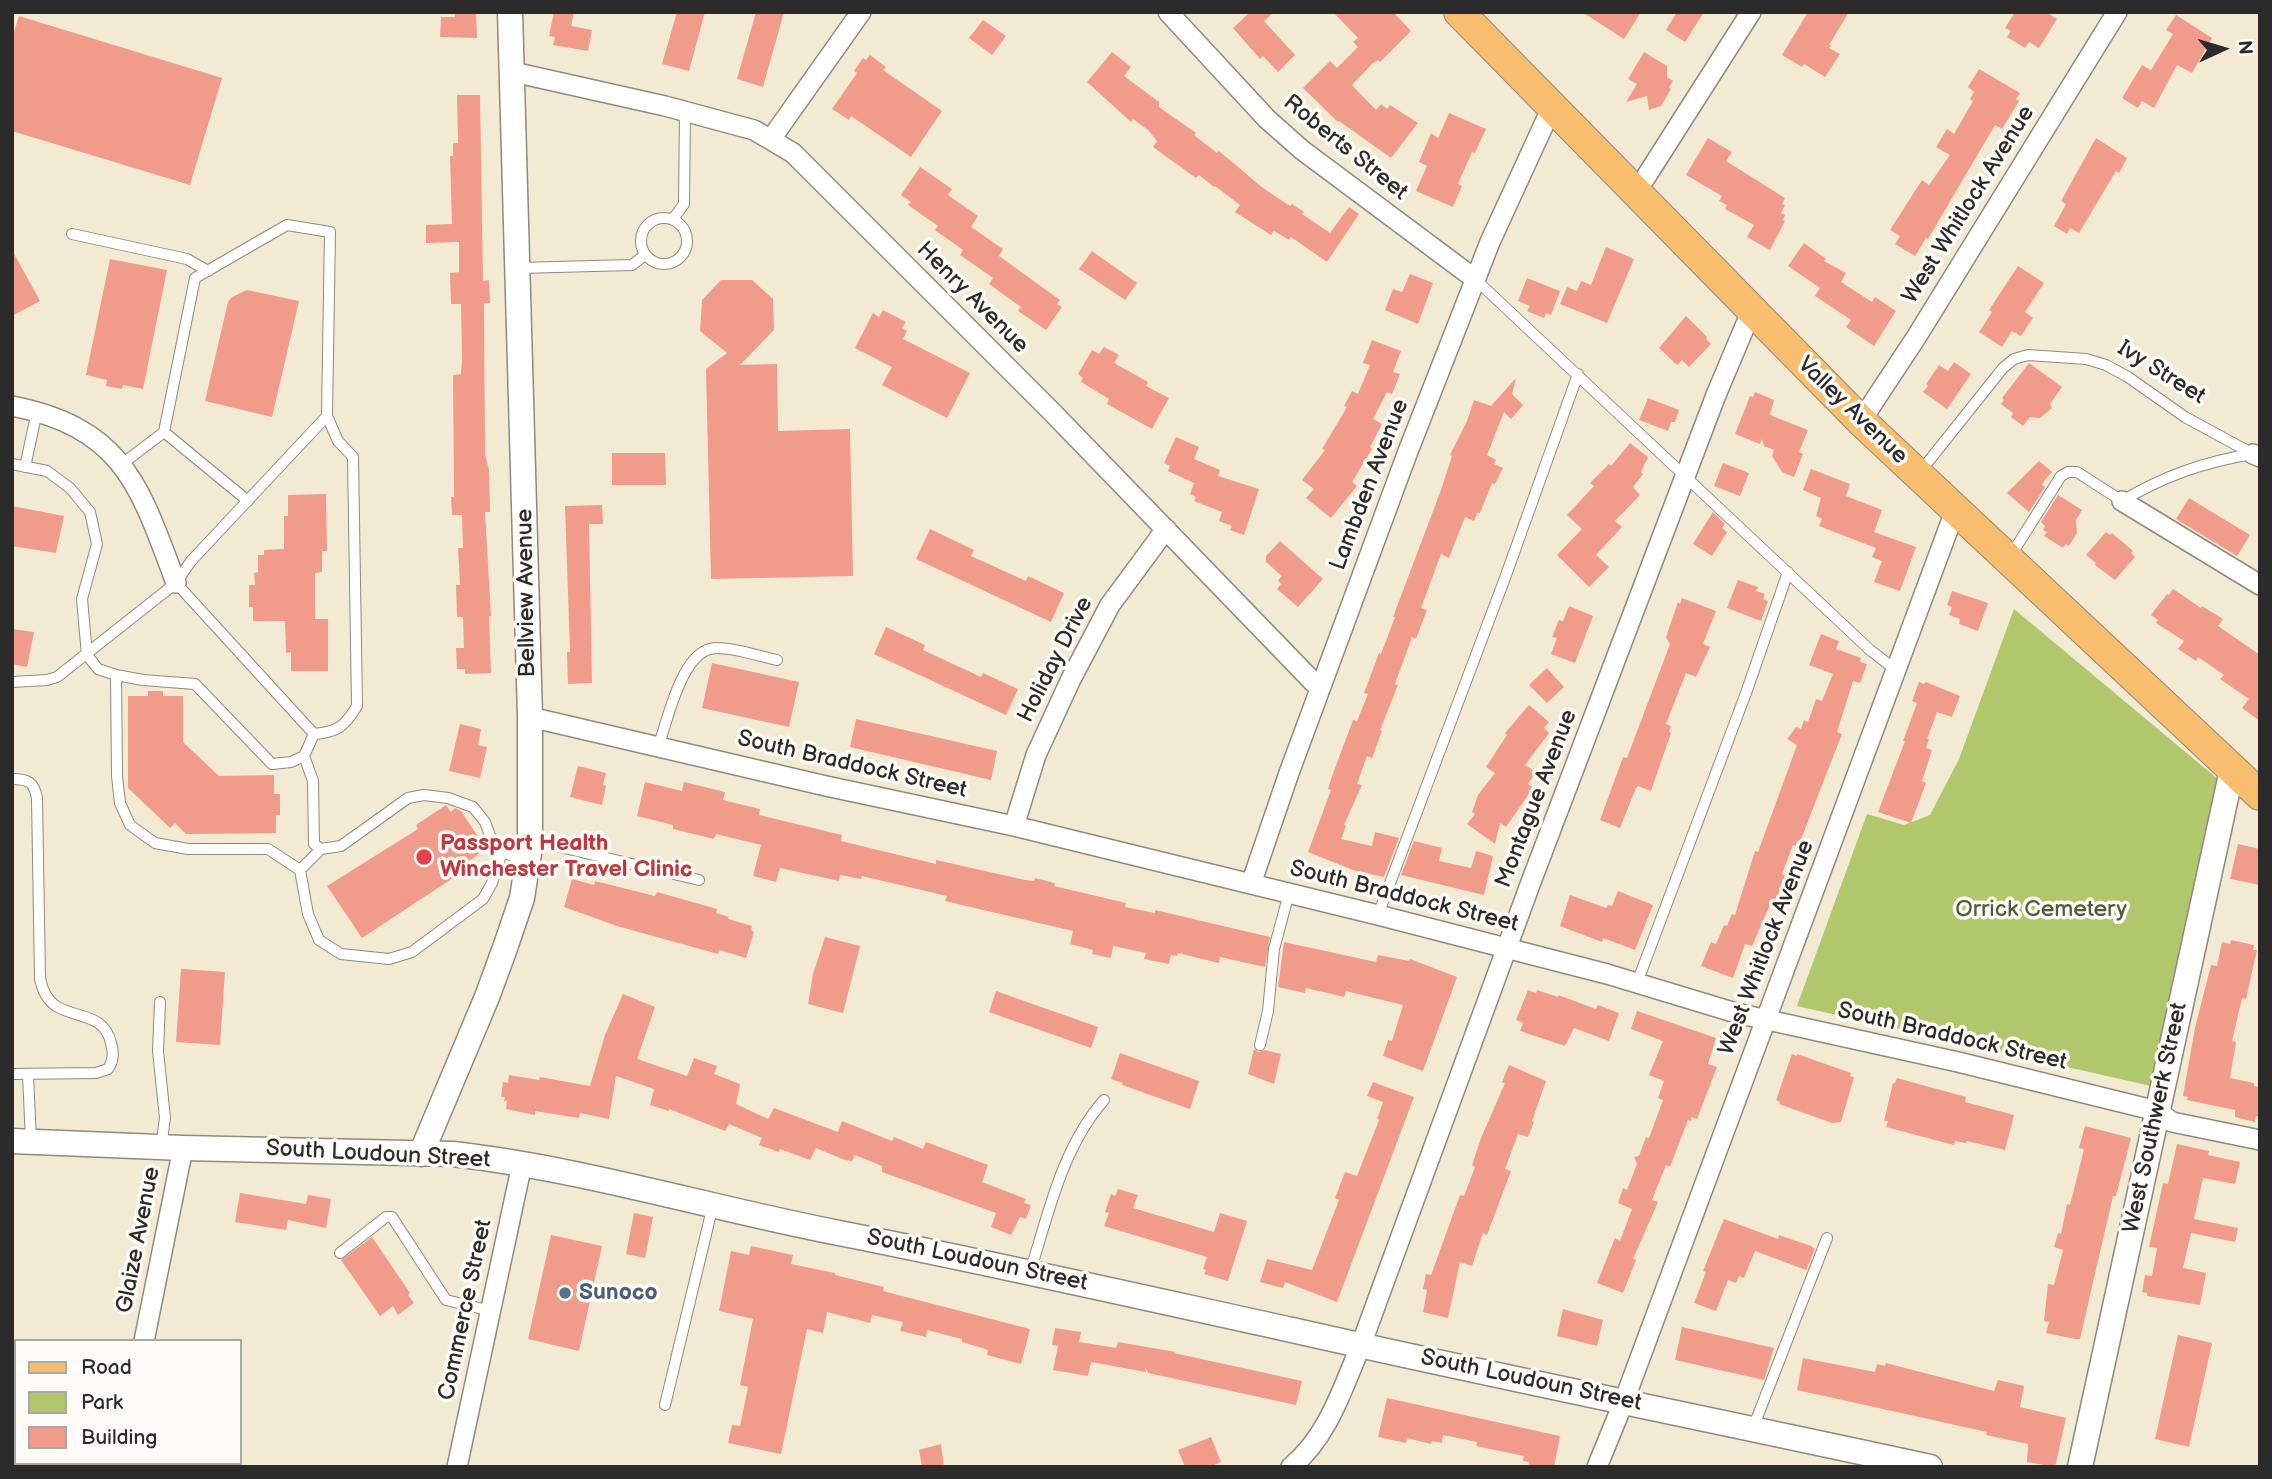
<!DOCTYPE html>
<style>
body{margin:0}
#map{position:relative;width:2272px;height:1479px;overflow:hidden;background:#f3ead3;font-family:"Balsamiq Sans",sans-serif}
canvas{display:block}
.frame{position:absolute;inset:0;border:14px solid #2b2b2b;pointer-events:none}
.legend{position:absolute;left:14px;top:1339px;width:228px;height:126px;box-sizing:border-box;background:#fdfcf7;border:2px solid #a9a8a5;margin:0;padding:9px 12px;list-style:none;font-size:21px;color:#2b2b2b}
.legend li{display:flex;align-items:center;gap:14px;height:35px}
.legend b{width:35px;border:2px solid #a9a8a5}
.north{position:absolute;left:2188px;top:14px;width:70px;height:70px;-webkit-text-stroke:5px #fdfcf7;paint-order:stroke;rotate:86deg;font-size:19px;font-weight:700;line-height:28px;text-align:center;color:#2b2b2b}
.north::after{content:'';display:block;margin:auto;width:24px;height:32px;background:#2b2b2b;clip-path:polygon(50% 0,100% 100%,50% 72%,0 100%)}
</style>
<div id="map">
<canvas width="2272" height="1479"></canvas>
<div class="frame"></div>
<ul class="legend">
<li><b style="height:9px;background:#f9be6d"></b>Road</li>
<li><b style="height:19px;background:#b1c76c"></b>Park</li>
<li><b style="height:19px;background:#f19c8a"></b>Building</li>
</ul>
<div class="north">N</div>
</div>
<script>
const context = document.querySelector('canvas').getContext('2d');
context.lineJoin = 'round';
function paint(path, color) { context.fillStyle = color; context.fill(path, 'evenodd'); }
function trace(path, color, width, dash) { context.strokeStyle = color; context.lineWidth = width; context.lineCap = dash ? 'butt' : 'round'; context.setLineDash(dash || []); context.stroke(path); }
function drawText(font, color, halo, rows, align = 'center') {
  context.font = font + ' "Balsamiq Sans",sans-serif'; context.lineWidth = 7; context.setLineDash([]); context.textBaseline = 'middle'; context.strokeStyle = halo; context.fillStyle = color; for (const [text, x, y, turn = 0] of rows) {
    context.save(); context.translate(x, y); context.rotate((+turn || 0) * Math.PI / 180); context.textAlign = isNaN(turn) ? turn : align; if (halo) context.strokeText(text, 0, 0); context.fillText(text, 0, 0); context.restore();
  }
}
paint(new Path2D(`
 M2014,609L2219,780L2151,1086L1797,1006L1867,814L1904,825L1930,815L1959,759Z`), '#b1c76c');
paint(new Path2D(`
 M455,12H476L477,38L440,37L441,17H455Z
 M554,12H574L571,26L592,30L588,51L553,45L555,37L549,36Z
 M677,12H705L689,71L662,64Z
 M756,12H784L763,87L737,79Z
 M1250,12H1274L1264,21L1295,55L1278,72L1263,56L1260,59L1233,28Z
 M1333,12H1393L1411,31L1380,62L1378,60L1373,63L1352,85L1376,110L1381,104L1387,109L1390,105L1418,123L1391,158L1339,121L1338,122L1303,88L1330,61L1337,68L1358,47L1353,42L1358,38Z
 M1582,12H1641L1624,39Z
 M1677,12H1704L1685,42L1666,30Z
 M1808,12H1849L1829,45L1831,46L1829,48L1840,54L1825,77L1804,64L1802,67L1782,55Z
 M2015,12H2046L2057,19L2039,48L2029,42L2025,48L2007,37L2011,31L2005,28Z
 M2176,15L2212,38L2192,73L2177,65L2154,108L2142,101L2138,108L2122,98L2142,65L2151,70L2173,34L2166,30Z
 M19,16L222,78L190,185L12,131V38Z
 M983,20L1006,36L992,55L969,38Z
 M1112,52L1131,67L1124,76L1159,102V107L1196,133L1194,135L1217,153L1219,151L1263,188L1290,206L1292,204L1304,212L1302,214L1330,233L1349,207L1359,214L1327,262L1291,237L1289,240L1274,231L1271,235L1235,212L1240,205L1215,186L1214,187L1199,175L1196,178L1153,147L1157,141L1148,130L1133,119L1131,122L1087,82Z
 M1644,52L1667,66V77L1673,81L1669,87L1671,89L1661,106L1649,110L1647,96L1626,102L1637,84L1628,79Z
 M870,55L886,67L883,70L942,111L911,157L851,116L849,120L832,109L857,73L854,71L863,58L866,60Z
 M1979,69L2020,93L2016,99L2019,101L2002,129L1995,125L1928,239L1926,238L1915,256L1895,244L1900,236L1890,230L1922,180L1929,185L1950,155L1936,147L1947,129L1954,134L1973,101L1970,99L1974,92L1968,87Z
 M457,95H480L483,281L489,280L490,303H484L485,454L489,470L490,512H485L491,616H489L491,673L465,674V669H457L456,648H464L463,617H457L456,585H460L458,548H463L462,515H452L451,497H454L453,375L461,374L462,359L461,304H451L450,273L459,272V242L426,243V225L452,224L450,156H453V143H458Z
 M1449,113L1486,129L1475,153L1472,152L1458,184L1462,186L1453,207L1416,191L1427,166L1419,162L1431,133L1438,138Z
 M1708,138L1732,152L1726,161L1785,198L1782,204L1785,205L1781,213L1785,215L1783,220L1785,221L1770,250L1747,237L1754,225L1725,209L1727,205L1719,201L1722,196L1686,175Z
 M2096,138L2127,158L2119,173L2116,171L2079,233L2070,228L2067,234L2054,226L2066,204L2061,201Z
 M920,167L952,189L948,195L978,216L971,227L1003,249L999,256L1060,300L1057,304L1062,307L1046,330L1018,311L1021,307L989,284L993,278L960,255L963,250L935,230L938,226L908,205L911,202L901,195Z
 M1804,243L1826,259L1824,261L1846,273L1841,282L1872,302L1875,297L1896,311L1874,346L1846,327L1851,320L1815,296L1820,288L1788,266Z
 M1606,247L1634,259L1607,323L1560,304L1567,287L1577,291L1581,281L1591,285Z
 M12,250L40,301L12,316Z
 M1092,251L1137,283L1125,300L1079,269Z
 M110,259L167,270L143,389L123,385L122,389L106,386L107,380L86,375Z
 M2018,266L2044,283L2025,312L2033,318L2021,336L2012,331L2002,347L1979,332L1992,312L1989,310Z
 M1410,274L1433,283L1418,324L1385,310L1393,289L1402,292Z
 M1527,278L1560,291L1551,315L1546,313L1544,318L1527,311L1530,306L1518,301Z
 M721,280H752L773,299L774,330L740,365L777,364L778,431L850,429L853,576L711,579L706,369L727,353L700,331L702,300Z
 M247,290L299,301L272,417L205,401L228,302L232,297Z
 M883,310L906,322L902,328L907,331L903,339L970,373L947,418L882,385L892,367L855,348L873,313L879,317Z
 M1686,316L1707,337L1706,339L1711,344L1689,367L1682,360L1677,365L1659,348Z
 M1372,340L1401,351L1393,372L1400,374L1392,394L1387,392L1373,419L1382,424L1370,447L1372,449L1352,482L1357,486L1331,518L1306,498L1314,489L1302,480L1325,450L1322,449L1347,407L1344,406L1352,391L1358,394L1370,365L1363,363Z
 M1104,347L1119,355L1114,363L1148,382L1146,386L1169,398L1152,429L1107,404L1109,399L1081,382L1083,378L1078,374L1092,350L1099,354Z
 M1954,362L1971,374L1947,409L1923,392L1928,386L1926,384L1939,365L1948,371Z
 M2029,363L2062,387L2050,404L2052,408L2040,418L2030,417L2023,426L2011,417L2013,413L2001,404L2004,400L2002,398Z
 M1516,378L1512,394L1523,405L1511,419L1504,412L1487,455L1496,460L1494,464L1503,468L1495,484L1492,483L1480,513H1477L1474,521L1465,517L1449,558L1441,554L1421,608L1427,610L1416,639L1412,637L1395,684L1398,685L1380,730L1382,731L1372,758L1367,756L1357,784L1362,785L1344,825L1346,826L1341,839L1372,846L1375,832L1399,838L1384,877L1353,870L1308,852L1331,790L1328,789L1331,779L1353,720L1357,721L1368,694L1364,693L1379,653L1381,654L1395,617H1393L1441,490L1452,456L1450,455L1467,421L1474,400L1491,406Z
 M1755,392L1774,400L1770,415L1808,430L1799,452L1803,454L1794,477L1782,472L1772,456L1774,450L1764,446L1762,439L1760,444L1735,434L1750,396L1753,397Z
 M1648,398L1679,410L1675,422H1671L1668,431L1639,420Z
 M1176,437L1199,447L1194,459L1220,470L1218,476L1259,489L1244,535L1230,530L1232,526L1219,521L1222,512L1194,501L1196,497L1190,494L1194,483L1168,471L1170,466L1164,463Z
 M1630,443L1648,457L1641,472L1643,474L1633,487L1640,495L1615,521L1622,527L1596,555L1609,567L1589,587L1557,555L1582,529L1567,515L1594,486L1590,483L1609,464L1611,466Z
 M612,453H665L666,485H612Z
 M2039,461L2052,472L2044,481L2042,485L2045,487L2029,512L2007,493Z
 M1723,463L1749,473L1740,496L1714,486Z
 M1811,469L1850,484L1846,496L1882,510L1874,532L1916,547L1900,591L1874,582L1882,561L1872,557L1876,548L1819,526L1822,519L1816,516L1821,498L1803,490Z
 M326,494L327,551H322V572L315,573V619H328V671H291V652L286,653L285,621H253V607H249V585H255L254,573L258,572V555H264V550L284,549V516H288V495Z
 M2058,495L2082,510L2076,520L2077,533L2069,546L2066,544L2063,548L2044,536L2047,532L2043,530L2045,526L2041,522Z
 M2189,498L2250,535L2237,556L2176,519Z
 M602,505L603,524H589L592,683L568,684L567,652H570L565,506Z
 M12,506L64,516L56,553L12,546Z
 M1713,512L1725,524L1722,528L1727,532L1712,556L1693,544Z
 M930,529L974,550L971,556L1026,581L1028,576L1064,593L1051,622L916,559Z
 M2106,532L2110,535L2112,533L2133,551L2131,553L2135,557L2115,580L2095,565L2096,563L2086,555Z
 M1280,541L1323,579L1298,607L1277,589L1281,584L1278,580L1282,576L1266,562V556Z
 M1738,580L1758,587L1756,591L1765,594L1763,599L1768,601L1761,621L1727,608Z
 M2173,589L2201,608L2202,606L2223,619L2218,626L2260,655V721L2242,708L2249,699L2220,679L2224,675L2198,657L2196,661L2178,649L2184,641L2156,623L2158,620L2151,615L2167,594L2169,595Z
 M1952,591L1988,603L1978,631L1959,624L1960,619L1949,615L1952,607L1947,605Z
 M1682,598L1716,611L1703,644L1710,647L1696,677L1686,673L1666,724L1671,726L1669,732L1671,733L1651,791L1638,786L1636,788L1620,828L1600,820L1623,757L1627,758L1670,644L1666,637L1678,602L1680,604Z
 M1569,606L1593,616L1575,663L1551,654L1557,638L1552,637L1559,620L1563,621Z
 M886,627L925,645L923,650L981,677L983,673L1018,689L1006,715L874,654Z
 M12,629L34,632L27,667L12,664Z
 M1821,634L1839,641L1836,649L1861,658L1860,662L1867,664L1860,683L1853,681L1837,732L1842,734L1798,847L1793,845L1782,874L1785,875L1774,907L1770,905L1752,946L1745,944L1733,978L1701,966L1711,942L1716,944L1724,925L1727,926L1732,914L1735,915L1755,851L1758,852L1797,745L1787,739L1796,727L1801,729L1804,720L1808,722L1816,699L1822,701L1833,674L1809,665Z
 M712,663L799,682L789,727L702,708Z
 M1547,668L1564,687L1547,703L1529,685Z
 M1919,682L1924,684L1926,682L1960,696L1952,717L1937,712L1927,739H1929L1926,748L1932,750L1922,781L1926,783L1911,823L1878,812L1905,741H1903L1917,703L1912,701Z
 M148,691H163V696H183V742L219,776L274,775V794H280V815H276V833L186,834L175,823L170,828L128,788V696H148Z
 M1529,705L1549,722L1544,728L1549,733L1525,765L1536,772L1528,784L1533,788L1506,827L1500,823L1495,844L1467,824L1475,814L1472,812L1478,795L1495,773L1486,767L1507,735L1505,733Z
 M856,719L997,751L991,780L850,747Z
 M460,724L481,729L478,745L487,747L480,778L449,771Z
 M578,766L606,773L603,785L606,786L602,805L570,797Z
 M645,782L682,791L684,782L725,792L723,800L760,809L759,815L842,835L841,841L936,864V860L1025,880L1034,881L1035,878L1055,883L1054,886L1126,903L1125,907L1155,913V910L1270,937L1265,967L1220,957L1219,963L1178,953L1177,956L1171,955L1169,964L1144,959L1146,953L1113,946L1111,958L1092,954L1093,950L1070,944L1073,931L945,901L947,896L862,876L861,879L840,875L839,881L780,868L776,882L753,876L761,845L716,834L714,839L673,829V825L637,816Z
 M446,805L451,812L455,808L461,811L479,838L472,843L479,854L453,872L456,876L362,938L327,886L418,829L416,825Z
 M1414,841L1442,848L1439,861L1471,868L1476,851L1493,856L1484,895L1401,875Z
 M2238,844L2260,849V885L2230,879Z
 M572,879L594,885L595,881L655,896L657,892L717,909L716,913L729,917L728,919L752,926L751,930L754,932L746,958L719,950L718,954L617,926L564,907Z
 M1618,891L1653,905L1635,950L1603,938L1602,942L1560,926L1570,895L1606,908L1608,905L1612,906Z
 M825,937L860,946L843,1013L808,1004L813,974Z
 M2231,940L2254,945L2253,950H2257L2246,999L2242,998L2232,1041L2236,1042L2230,1078L2254,1083V1086L2260,1087V1117L2256,1116L2255,1122L2235,1117V1110L2187,1100L2188,1097L2183,1096L2195,1028L2211,965L2217,966L2222,942L2230,944Z
 M1284,942L1376,962L1378,955L1409,961L1410,959L1457,977L1423,1071L1383,1056L1388,1040L1392,1041L1403,1005L1346,991L1344,997L1306,988L1305,993L1278,987Z
 M181,969L225,972L220,1045L176,1042Z
 M1528,990L1536,993L1537,990L1558,997V995L1596,1009L1598,1005L1619,1013L1609,1041L1574,1028L1565,1046L1520,1031L1523,1023L1516,1020Z
 M996,991L1098,1027L1091,1048L989,1012Z
 M623,994L655,1007L637,1059L687,1076L694,1058L717,1066L714,1074L740,1084L736,1104L768,1119L774,1108L838,1132L842,1121L892,1141L894,1137L923,1149L926,1142L988,1165L982,1182L1026,1199L1024,1203L1031,1205L1026,1219L1020,1217L1011,1235L991,1227L996,1213L882,1172V1166L855,1155L852,1161L845,1160L816,1148L810,1160L780,1149L779,1152L759,1145L762,1138L729,1124L725,1131L669,1109V1111L650,1105L654,1089L616,1076L609,1119L580,1113L579,1118L535,1111V1115L506,1109L507,1101H504L505,1097H501L503,1082L508,1083L509,1075L539,1080L540,1077L590,1086L605,1035Z
 M1637,1011L1716,1038L1708,1064L1717,1067L1697,1119L1692,1117L1691,1121L1688,1120L1670,1167L1666,1165L1652,1200L1658,1202L1633,1259L1636,1260L1623,1293L1597,1283L1615,1238L1620,1241L1632,1209L1618,1203L1623,1188L1627,1190L1637,1164L1634,1157L1639,1156L1646,1137L1649,1138L1663,1100L1658,1098L1664,1081L1649,1075L1663,1041L1631,1029Z
 M1254,1049L1259,1052L1265,1050L1281,1054L1274,1084L1248,1074Z
 M1120,1053L1199,1081L1190,1109L1122,1085L1123,1083L1111,1079Z
 M1792,1054L1797,1056V1054L1851,1073L1850,1076L1854,1077L1841,1122L1832,1123L1779,1104L1780,1102L1776,1100Z
 M1509,1065L1546,1081L1532,1121L1534,1122L1528,1137L1518,1134L1505,1169L1511,1171L1487,1235L1483,1233L1472,1266L1460,1262L1448,1318L1423,1312L1427,1290L1423,1289L1426,1274L1431,1275L1460,1195L1464,1196L1475,1167L1472,1165L1481,1138L1505,1083L1502,1082Z
 M1897,1078L1966,1097L1965,1102L2014,1115L2005,1150L1967,1141L1966,1143L1955,1141L1954,1145L1886,1127L1888,1121H1884L1893,1083H1895Z
 M1373,1082L1414,1097L1337,1302L1285,1282L1283,1288L1260,1282L1267,1259L1312,1270L1339,1200L1335,1198L1345,1172L1357,1176L1379,1120L1377,1119L1383,1102L1367,1096Z
 M2085,1126L2131,1138L2116,1196H2113L2080,1339H2075L2046,1333L2049,1322L2044,1321L2048,1284L2054,1285L2063,1250L2054,1247L2058,1233L2061,1234L2067,1204L2070,1205L2084,1149L2079,1148Z
 M2177,1144L2209,1151L2208,1155L2240,1162L2235,1184L2203,1178L2194,1219L2238,1228L2235,1242L2191,1233L2183,1268L2206,1273L2200,1305L2147,1296V1293L2142,1292L2145,1275L2152,1276L2157,1248L2149,1247L2163,1183L2168,1184Z
 M1118,1189L1138,1195L1133,1208L1214,1232L1220,1213L1247,1221L1228,1281L1204,1274L1206,1270L1203,1269L1207,1257L1104,1226L1109,1213L1105,1212L1111,1194L1115,1196Z
 M240,1193L306,1204L308,1195L331,1199L326,1228L288,1220L286,1230L235,1222Z
 M634,1213L653,1217L645,1258L626,1254Z
 M1724,1219L1778,1239L1779,1235L1811,1246L1815,1249L1806,1270L1755,1251L1744,1278L1739,1276L1736,1283L1728,1280L1716,1311L1694,1303L1706,1272L1703,1271Z
 M551,1235L602,1246L579,1351L528,1339Z
 M372,1237L410,1293L408,1295L414,1303L398,1315L393,1306L380,1316L341,1260Z
 M751,1246L793,1255L791,1264L835,1273V1275L884,1287L883,1291L1030,1329L1021,1364L987,1355L988,1350L962,1342V1339L927,1330L926,1337L900,1331L903,1322L872,1315L870,1323L827,1312L823,1333L807,1329L781,1454L728,1443L732,1425L740,1426L748,1387L740,1385L753,1319L719,1311L731,1251L749,1255Z
 M1563,1309L1603,1320L1597,1346L1557,1336Z
 M1682,1327L1774,1348L1764,1380L1675,1360Z
 M1055,1328L1081,1332L1079,1342L1116,1348L1118,1342L1176,1352L1174,1353L1302,1381L1296,1405L1148,1373L1145,1367L1146,1372L1091,1362L1088,1376L1053,1370L1058,1346L1052,1345Z
 M2178,1335L2212,1343L2189,1447L2155,1439Z
 M1803,1358L1875,1372L1877,1364L1885,1366L1886,1363L1994,1391L1998,1380L2024,1386L2020,1407L2066,1418L2055,1467L2027,1462L2028,1444L1986,1435L1987,1432L1797,1390Z
 M1387,1398L1560,1436L1554,1467H1528L1529,1462L1523,1461L1524,1456L1476,1446L1477,1442L1443,1435L1442,1443L1432,1441L1431,1444L1407,1438L1406,1443L1378,1437Z
 M1211,1437L1221,1462L1209,1467H1185L1178,1450Z
 M941,1444L944,1467H922L919,1450Z`), '#f19c8a');
const service = new Path2D(`
 M641 241a23 23 0 1 1 46 0a23 23 0 1 1-46 0Z
 M673,219L684,204L685,112
 M72,234L187,259L208,271
 M518,268L632,265L645,255
 M1475,279L1870,650L1896,670
 M164,432L248,501
 M12,464L47,471L70,488L90,512L97,544L82,599L87,655L98,669L116,675L143,680L195,684L272,764L291,762L304,756L314,734
 M25,467L37,411
 M1920,472L2003,368L2014,359L2028,355L2086,359L2106,365L2128,377L2185,417L2253,454
 M2011,555L2061,476L2068,472H2077L2122,501C2164,476 2204,462 2252,454
 M176,583L314,734C338,732 345,726 357,706L353,457L338,441L327,416
 M116,675L117,776L120,803L130,825L155,843L188,849H268L300,870L321,849
 M12,682L47,680L57,677L176,583L191,561L327,416L330,232L287,225L195,278L164,432L122,464
 M658,747C668,720 682,647 717,648C736,648 758,656 777,660
 M304,756L313,781L314,844L321,849L341,846L408,798L424,795L448,798L473,807L485,822L492,841L502,852L528,861
 M12,779C28,779 34,782 37,798L40,978C42,990 46,999 56,1006C77,1019 104,1013 111,1043C114,1053 113,1062 108,1069L96,1073L12,1074
 M531,840L699,880
 M300,870L308,914L319,940L341,954L389,959L412,952L483,899L492,883L502,852
 M1378,915L1505,578L1578,374
 M1637,983L1746,693L1788,572
 M160,1002L158,1051L165,1118L161,1147
 M1260,1045L1268,1011L1274,949L1289,893
 M28,1075L31,1141
 M340,1253L386,1217H392L446,1300L491,1311
 M1030,1272C1049,1212 1062,1148 1104,1100
 M665,1405L713,1205
 M1753,1428L1827,1238`);
const minor = new Path2D(`
 M1168,12L1267,119L1302,150L1475,279
 M513,72L665,106L754,130L793,153L1052,412L1320,689
 M771,139L861,12
 M1635,194L1751,12
 M12,406C124,428 140,487 176,583
 M1861,421L1917,336L2117,12
 M2253,454L2260,457
 M2122,501L2260,585
 M530,717L826,786L1014,826L1378,915L1607,974L1736,1013L1958,1062L2157,1111L2172,1122L2260,1140
 M1014,826L1036,755L1071,679L1110,605L1166,529
 M1251,884L1289,773L1407,454L1490,242L1551,109
 M144,1341L183,1148
 M118,1467L119,1463
 M457,1467L522,1164
 M1291,1467C1328,1437 1343,1387 1361,1345L1531,882L1716,395L1751,312
 M1597,1467L1624,1401L1955,511`);
const tertiary = new Path2D(`
 M12,1141L183,1148L453,1154C584,1169 710,1208 839,1233C991,1263 1141,1297 1292,1330C1504,1378 1718,1421 1930,1467
 M421,1154L487,997L505,948L522,898L530,847V717L510,12
 M2080,1467L2232,770`);
const primary = new Path2D(`
 M1459,12L1861,421L2260,795`);
trace(service, '#8f8a7f', 12);
trace(minor, '#8f8a7f', 22);
trace(tertiary, '#8f8a7f', 27);
trace(primary, '#8f8a7f', 32);
trace(service, '#fff', 10);
trace(minor, '#fff', 19);
trace(tertiary, '#fff', 24);
trace(primary, '#f9be6d', 30);
for (const [x, y, r, color] of [
 [424,857,9,"#e0444e"],
 [565,1293,7,"#5c6f8a"]
]) { const dot = new Path2D(); dot.arc(x, y, r, 0, 2 * Math.PI); context.fillStyle = color; context.fill(dot); trace(dot, '#fdfcf7', 2.5); }
drawText('23px', '#2b2b2b', '#fdfcf7', [
 ["Roberts Street",1345,148,39],
 ["West Whitlock Avenue",1969,205,-58],
 ["Henry Avenue",972,298,45],
 ["Ivy Street",2161,373,32],
 ["Valley Avenue",1852,411,44],
 ["Lambden Avenue",1370,485,-69],
 ["Bellview Avenue",527,593,-91],
 ["Holiday Drive",1056,660,-63],
 ["South Braddock Street",852,765,13],
 ["Montague Avenue",1537,799,-69],
 ["South Braddock Street",1404,897,14],
 ["West Whitlock Avenue",1767,948,-69],
 ["South Braddock Street",1952,1037,13],
 ["West Southwerk Street",2156,1118,-78],
 ["South Loudoun Street",378,1155,3],
 ["Glaize Avenue",139,1240,-79],
 ["South Loudoun Street",977,1261,12],
 ["Commerce Street",466,1310,-78],
 ["South Loudoun Street",1531,1381,12]
]);
drawText('bold 23px', '#be3a42', '#fdfcf7', [
 ["Passport Health",440,844],
 ["Winchester Travel Clinic",440,870]
], 'left');
drawText('23px', '#535a3e', '#fdfcf7', [
 ["Orrick Cemetery",2041,910]
]);
drawText('bold 23px', '#4e5e75', '#fdfcf7', [
 ["Sunoco",579,1293]
], 'left');
</script>
